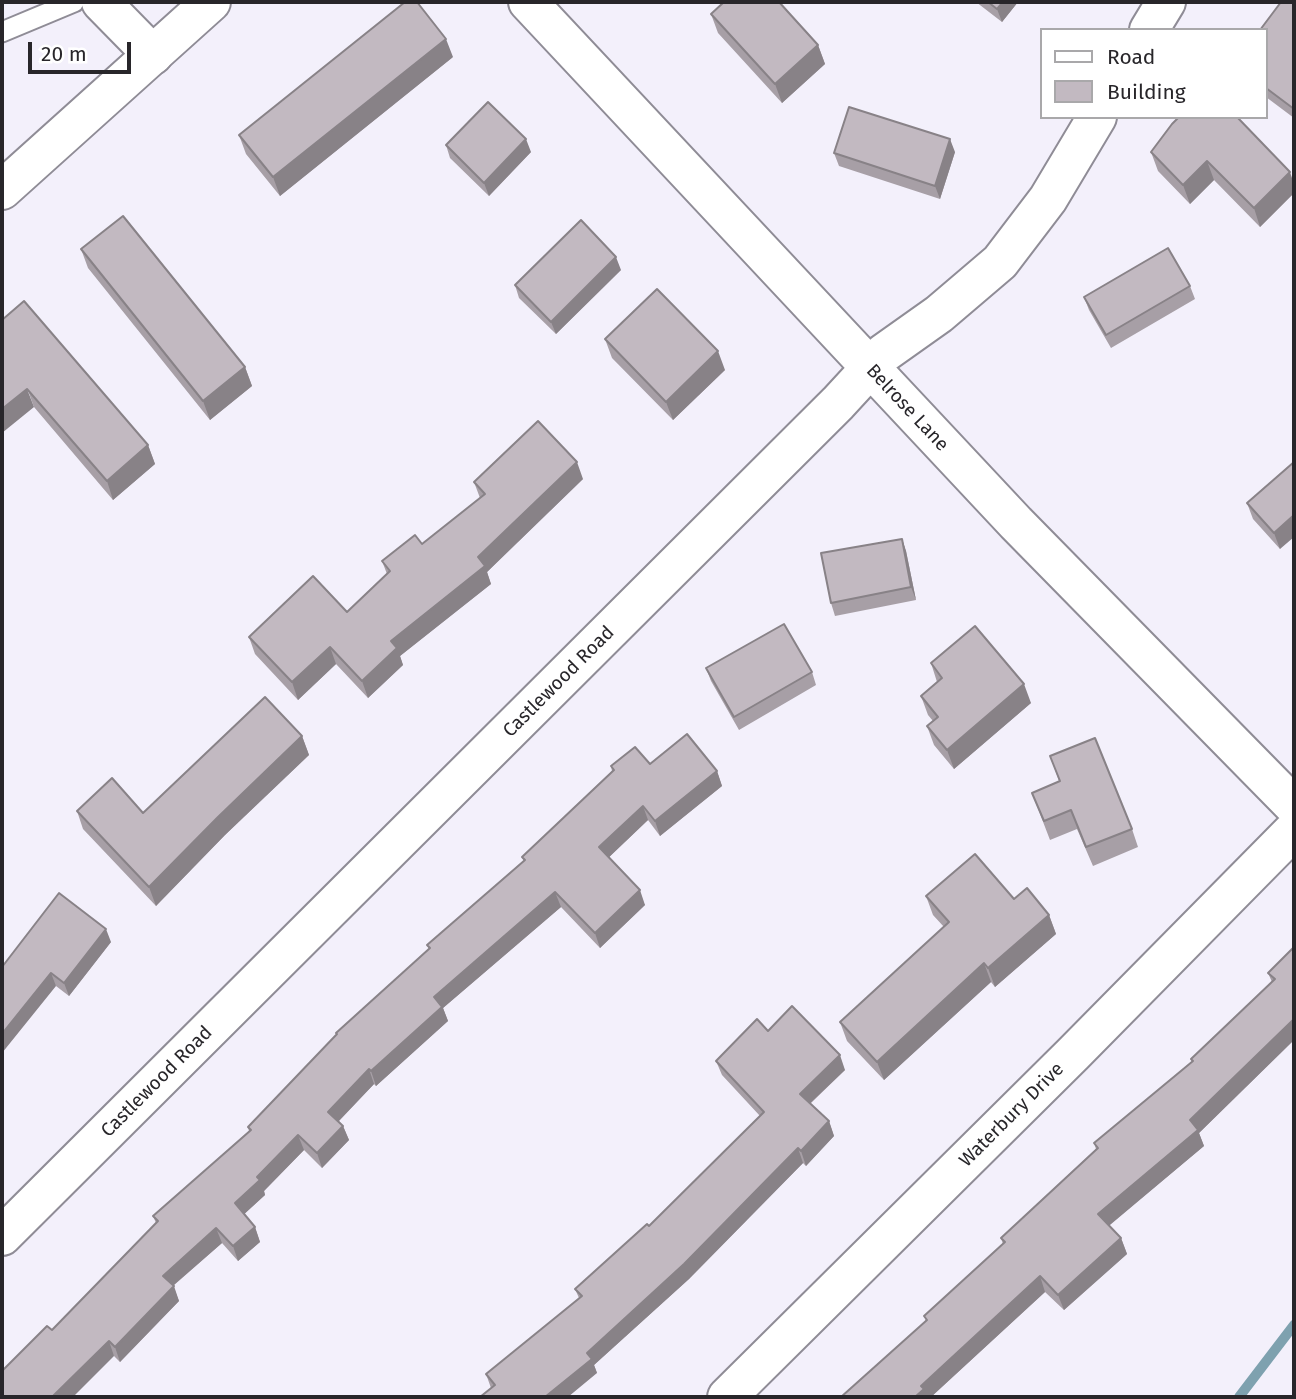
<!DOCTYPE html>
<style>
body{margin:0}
#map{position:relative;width:1296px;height:1399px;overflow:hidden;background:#f3f0fb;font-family:"Fira Sans",sans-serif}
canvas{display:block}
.frame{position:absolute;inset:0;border:4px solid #28262a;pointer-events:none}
.legend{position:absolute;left:1040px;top:28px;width:228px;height:91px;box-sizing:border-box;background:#fff;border:2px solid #a9a8aa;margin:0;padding:9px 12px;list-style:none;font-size:21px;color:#28262a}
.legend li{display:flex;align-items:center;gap:14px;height:35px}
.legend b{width:35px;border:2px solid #a9a8aa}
.scale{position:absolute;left:28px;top:42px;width:103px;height:32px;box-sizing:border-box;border:4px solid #28262a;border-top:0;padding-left:9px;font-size:21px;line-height:24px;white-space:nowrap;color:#28262a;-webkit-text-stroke:5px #fff;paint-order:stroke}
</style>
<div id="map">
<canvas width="1296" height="1399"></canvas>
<div class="frame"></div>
<ul class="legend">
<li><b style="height:9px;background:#fff"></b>Road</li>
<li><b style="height:19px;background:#c2b9c1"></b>Building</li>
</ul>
<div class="scale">20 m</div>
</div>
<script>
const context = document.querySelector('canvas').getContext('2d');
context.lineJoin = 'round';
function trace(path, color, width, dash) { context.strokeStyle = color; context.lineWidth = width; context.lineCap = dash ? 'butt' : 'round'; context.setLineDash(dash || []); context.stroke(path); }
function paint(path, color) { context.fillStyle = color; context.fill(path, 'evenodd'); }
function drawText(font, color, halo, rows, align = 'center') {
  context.font = font + ' "Fira Sans",sans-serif'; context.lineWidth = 7; context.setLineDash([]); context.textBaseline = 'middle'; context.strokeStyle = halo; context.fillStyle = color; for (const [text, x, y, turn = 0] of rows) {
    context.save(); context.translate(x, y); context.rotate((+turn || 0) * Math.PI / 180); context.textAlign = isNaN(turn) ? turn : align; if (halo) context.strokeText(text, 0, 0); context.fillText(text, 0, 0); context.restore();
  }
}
trace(new Path2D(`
 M1239,1397L1294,1325`), '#7ea1af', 10);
const service = new Path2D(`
 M2,32L74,2`);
const minor = new Path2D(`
 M101,2L153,55
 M528,2L1016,523L1294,806
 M1149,30L1166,2
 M2,1236L838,403L884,353L939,314L1000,262L1048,199L1097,117
 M727,1397L1073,1054L1294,830`);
const tertiary = new Path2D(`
 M2,190L211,2`);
trace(service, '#8f8c96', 23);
trace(minor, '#8f8c96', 42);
trace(tertiary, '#8f8c96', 42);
trace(service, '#fff', 19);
trace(minor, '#fff', 38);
trace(tertiary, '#fff', 38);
paint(new Path2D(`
 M976,2H1018L1002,22Z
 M1294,2V118L1266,97V30L1286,3Z
 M711,14L818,45L825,64L782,103L718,33Z
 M453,57L280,196L246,154L239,135Z
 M1172,124L1294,184V193L1260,227L1214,180L1190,204L1158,171L1151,152Z
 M446,145L531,152L489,196L450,158Z
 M955,152L940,199L839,166L834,153Z
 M81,249L245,367L252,386L210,420L88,268Z
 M621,270L556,334L519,298L515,285Z
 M1190,286L1195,299L1111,348L1089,310L1084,297Z
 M2,320L148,445L155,464L113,500L34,407Z
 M605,339L725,370L673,420L612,358Z
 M1294,462L1280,549L1253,519L1247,503Z
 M583,479L487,572L491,584L400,656L403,665L368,698L336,664L298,700L255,654L249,637L347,612L387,574L382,561L422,544L480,498L474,482Z
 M902,539L906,551L916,600L835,616L831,603Z
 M931,663L1031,703L954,769L934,745L927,726L933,721L928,715L921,696L937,682Z
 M706,668L812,672L816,685L739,730L711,681Z
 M302,736L309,755L225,835L156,906L83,829L77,811L143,813Z
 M1050,756L1132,829L1138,847L1093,866L1077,829L1050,840L1032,793L1059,781Z
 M650,764L717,771L722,786L660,836L648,820L608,858L645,905L600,948L561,907L443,1008L448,1021L376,1086L374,1084L339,1121L343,1126L349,1140L322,1168L304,1150L264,1191L265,1195L244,1214L255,1227L260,1242L238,1261L222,1243L173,1286L179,1301L120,1362L114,1356L52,1330L156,1223L153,1216L249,1131L248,1127L337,1035L336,1033L429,949L427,945L524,862L522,857L612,771L611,766Z
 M926,896L1014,899L1049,915L1056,934L995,987L991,982L884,1080L847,1041L840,1022L944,927L933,915Z
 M111,942L69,996L56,986L18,948Z
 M1294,947V1040L1199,1133L1204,1146L1109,1225L1121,1238L1127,1254L1064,1310L1045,1292L931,1397H841L926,1321L924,1316L1003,1244L1001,1238L1096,1149L1094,1143L1192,1062L1191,1059L1272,982L1268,973Z
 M768,1031L845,1070L810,1104L829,1121L834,1136L806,1166L803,1163L689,1279L594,1365L597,1373L491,1388L486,1374L579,1298L575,1289L649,1226L760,1116L722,1075L716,1061Z`), '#a79fa6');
paint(new Path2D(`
 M1003,2H1018L1002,22L997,9Z
 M446,39L453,57L280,196L273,177Z
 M818,45L825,64L782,103L775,84Z
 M526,139L531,152L489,196L484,183Z
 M950,139L955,152L940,199L935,186Z
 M1207,161L1214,180L1190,204L1183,185Z
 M1290,172L1294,184V193L1260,227L1254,208Z
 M616,257L621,270L556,334L551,322Z
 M718,351L725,370L673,420L666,402Z
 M245,367L252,386L210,420L203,401Z
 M27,389L34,407L2,433V409Z
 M148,445L155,464L113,500L107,481Z
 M577,462L583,479L487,572L491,584L400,656L403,665L368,698L362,681L391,641Z
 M1294,515V537L1280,549L1274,533Z
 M902,539L906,551L916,600L911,587Z
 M330,647L336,664L298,700L292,682Z
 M1024,684L1031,703L954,769L947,750Z
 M302,736L309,755L225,835L156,906L149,887L218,817Z
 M717,771L722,786L660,836L655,821Z
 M643,806L648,820L604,862L599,847Z
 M640,890L645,905L600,948L595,933Z
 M555,892L561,907L443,1008L448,1021L376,1086L371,1071L434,997Z
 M1049,915L1056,934L995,987L988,968Z
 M106,929L111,942L69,996L64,983Z
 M984,963L991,982L884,1080L877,1062Z
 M51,973L56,986L2,1053V1034Z
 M1294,1019V1040L1199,1133L1204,1146L1104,1230L1098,1214L1190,1120Z
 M840,1055L845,1070L805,1108L800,1094Z
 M369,1069L374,1084L334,1126L328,1112Z
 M829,1121L834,1136L806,1166L801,1151Z
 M343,1126L349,1140L322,1168L317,1153Z
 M298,1135L304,1150L264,1191L265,1195L240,1218L235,1203L257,1177Z
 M798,1148L803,1163L689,1279L594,1365L597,1373L568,1397H545L587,1353Z
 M255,1227L260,1242L238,1261L233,1246Z
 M216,1228L222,1243L168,1290L163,1276Z
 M1121,1238L1127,1254L1064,1310L1058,1295Z
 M1040,1276L1045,1292L931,1397H915L921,1386Z
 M174,1286L179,1301L120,1362L115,1347Z
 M109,1341L114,1356L73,1397H52Z`), '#888287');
const building = new Path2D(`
 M405,2H417L446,39L273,177L239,135Z
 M724,2H750L751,3L753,2H779L818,45L775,84L711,14Z
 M988,2H1003L997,9Z
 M1281,2L1286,3L1287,2H1294V72L1293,74L1294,75V109L1266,88V30H1260Z
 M488,102L526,139L484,183L446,145Z
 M849,107L950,139L935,186L834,153Z
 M1179,117H1237L1290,172L1254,208L1207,161L1183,185L1151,152L1172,124Z
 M123,216L245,367L203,401L81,249Z
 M581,220L616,257L551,322L515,285Z
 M1168,248L1190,286L1106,335L1084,297Z
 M657,289L718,351L666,402L605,339Z
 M24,301L148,445L107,481L27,389L2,409V320Z
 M538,421L577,462L478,557L485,566L391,641L397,648L362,681L330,647L292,682L249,637L313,576L347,612L390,571L382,561L415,535L422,544L485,494L474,482Z
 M1294,462V515L1274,533L1247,503Z
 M902,539L911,587L831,603L821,553Z
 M784,624L812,672L734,717L706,668Z
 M975,626L1024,684L947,750L927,726L938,717L921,696L942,678L931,663Z
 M265,697L302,736L218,817L149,887L77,811L112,778L143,813Z
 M687,734L717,771L655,821L643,806L599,847L640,890L595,933L555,892L434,997L442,1007L371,1071L369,1069L328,1112L343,1126L317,1153L298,1135L257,1177L260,1180L235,1203L255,1227L233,1246L216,1228L163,1276L174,1286L115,1347L109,1341L52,1397H2V1371L47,1326L52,1330L158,1221L153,1216L251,1130L248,1127L337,1034L336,1033L430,948L427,945L525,860L522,857L614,770L611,766L635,747L650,764Z
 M1095,738L1132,829L1086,847L1071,810L1044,821L1032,793L1060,781L1050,756Z
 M975,854L1014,899L1027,888L1049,915L988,968L984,963L877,1062L840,1022L949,922L926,896Z
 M59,893L106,929L64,983L51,973L2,1034V967Z
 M1294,947V1019L1190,1120L1198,1130L1098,1214L1121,1238L1058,1295L1040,1276L921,1386L924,1389L915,1397H841L927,1320L924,1316L1005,1242L1001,1238L1098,1148L1094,1143L1193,1061L1191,1059L1275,979L1268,973Z
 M792,1006L840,1055L800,1094L829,1121L801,1151L798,1148L684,1264L587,1353L592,1359L545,1397H480L495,1385L486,1374L582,1296L575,1289L647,1224L649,1226L764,1112L716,1061L757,1019L768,1031Z`);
paint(building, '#c2b9c1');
trace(building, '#888287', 2);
drawText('19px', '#28262a', '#fff', [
 ["Belrose Lane",907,408,47],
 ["Castlewood Road",559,682,-45],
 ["Castlewood Road",157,1082,-45],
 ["Waterbury Drive",1012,1115,-45]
]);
</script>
